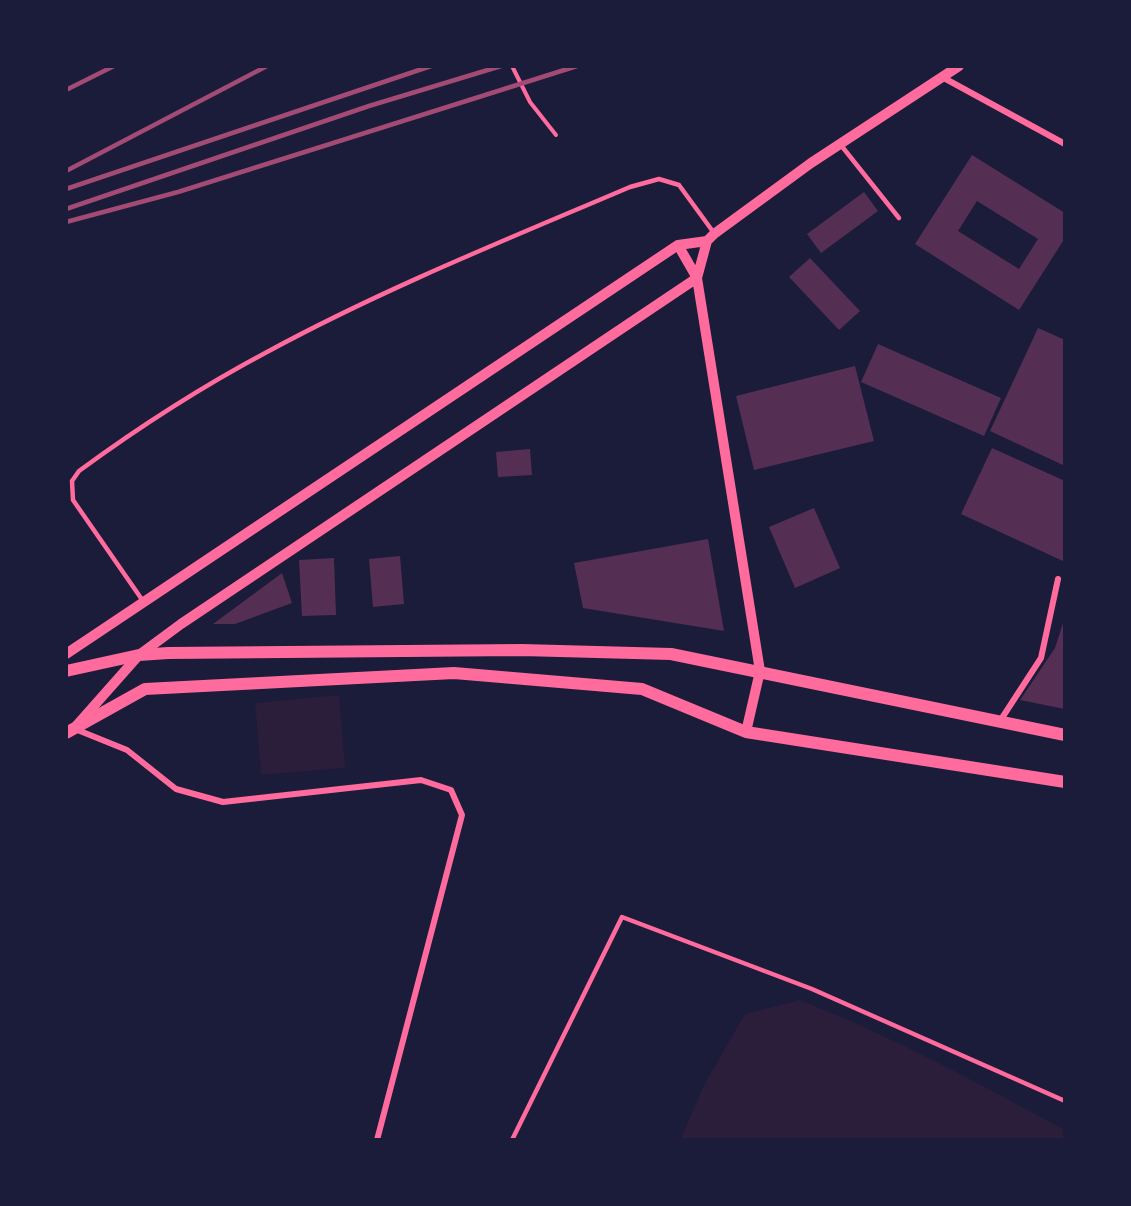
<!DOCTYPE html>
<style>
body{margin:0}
#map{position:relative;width:1131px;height:1206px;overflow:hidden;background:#1b1b3a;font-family:"IBM Plex Serif",serif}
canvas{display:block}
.frame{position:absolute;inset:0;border:68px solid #1b1b3a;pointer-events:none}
</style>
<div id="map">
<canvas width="1131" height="1206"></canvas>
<div class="frame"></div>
</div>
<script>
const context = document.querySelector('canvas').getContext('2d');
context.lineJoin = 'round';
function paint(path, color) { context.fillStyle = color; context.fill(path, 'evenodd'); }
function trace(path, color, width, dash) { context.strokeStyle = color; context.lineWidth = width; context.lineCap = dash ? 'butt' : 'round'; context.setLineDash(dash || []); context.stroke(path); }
paint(new Path2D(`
 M339,695L345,768L261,775L255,703Z
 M800,1000C892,1036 978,1083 1065,1130V1140H680L705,1083L745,1014Z`), '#2a1e3b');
paint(new Path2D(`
 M972,155L1065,213V238L1019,310L915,244ZM977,201L1038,239L1019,269L958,231Z
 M864,192L878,211L821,253L807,234Z
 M810,258L860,311L839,330L789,277Z
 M1038,328L1065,340V466L990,431Z
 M878,344L1001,398L984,436L861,382Z
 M855,366L874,441L754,470L736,396Z
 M992,448L1065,481V562L961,514Z
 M530,449L532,475L498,477L496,452Z
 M814,508L840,568L795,588L769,527Z
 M708,539L724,631L583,608L574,563Z
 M400,556L404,604L373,607L369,559Z
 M334,558L336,615L302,616L299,560Z
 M282,573L292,603L235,624H213Z
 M1065,617V709L1020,700L1055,648Z`), '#542f53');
trace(new Path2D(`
 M512,66L530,102L556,135`), '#ff6b9d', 4);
trace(new Path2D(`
 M840,144L899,218
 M143,601L73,500L72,481L79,471C139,427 201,387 267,352C383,289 508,239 630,187L659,179L679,185L714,233
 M512,1140L622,917L812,989L1065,1101`), '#ff6b9d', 4.5);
trace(new Path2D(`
 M942,77L1065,144
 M1000,721L1041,658L1058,579
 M75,729L127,750L176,789L223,802L421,780L451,790L462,815L377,1140`), '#ff6b9d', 6);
trace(new Path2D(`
 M678,245L697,278L760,671L746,732
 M66,654L678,245L707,241
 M77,725L139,655L181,624L697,278L707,241L714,234L811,163L959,66`), '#ff6b9d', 10);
trace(new Path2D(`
 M66,671L139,655L168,653L522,650L671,654L1065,735
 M66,733L145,689L454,673L642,689L746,732L1065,782`), '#ff6b9d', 12);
trace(new Path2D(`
 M66,90L114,66
 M66,171L267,66
 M66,189L431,66
 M66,209L369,106L501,66
 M66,222L178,192L577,66`), '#a44b75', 4.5);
</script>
